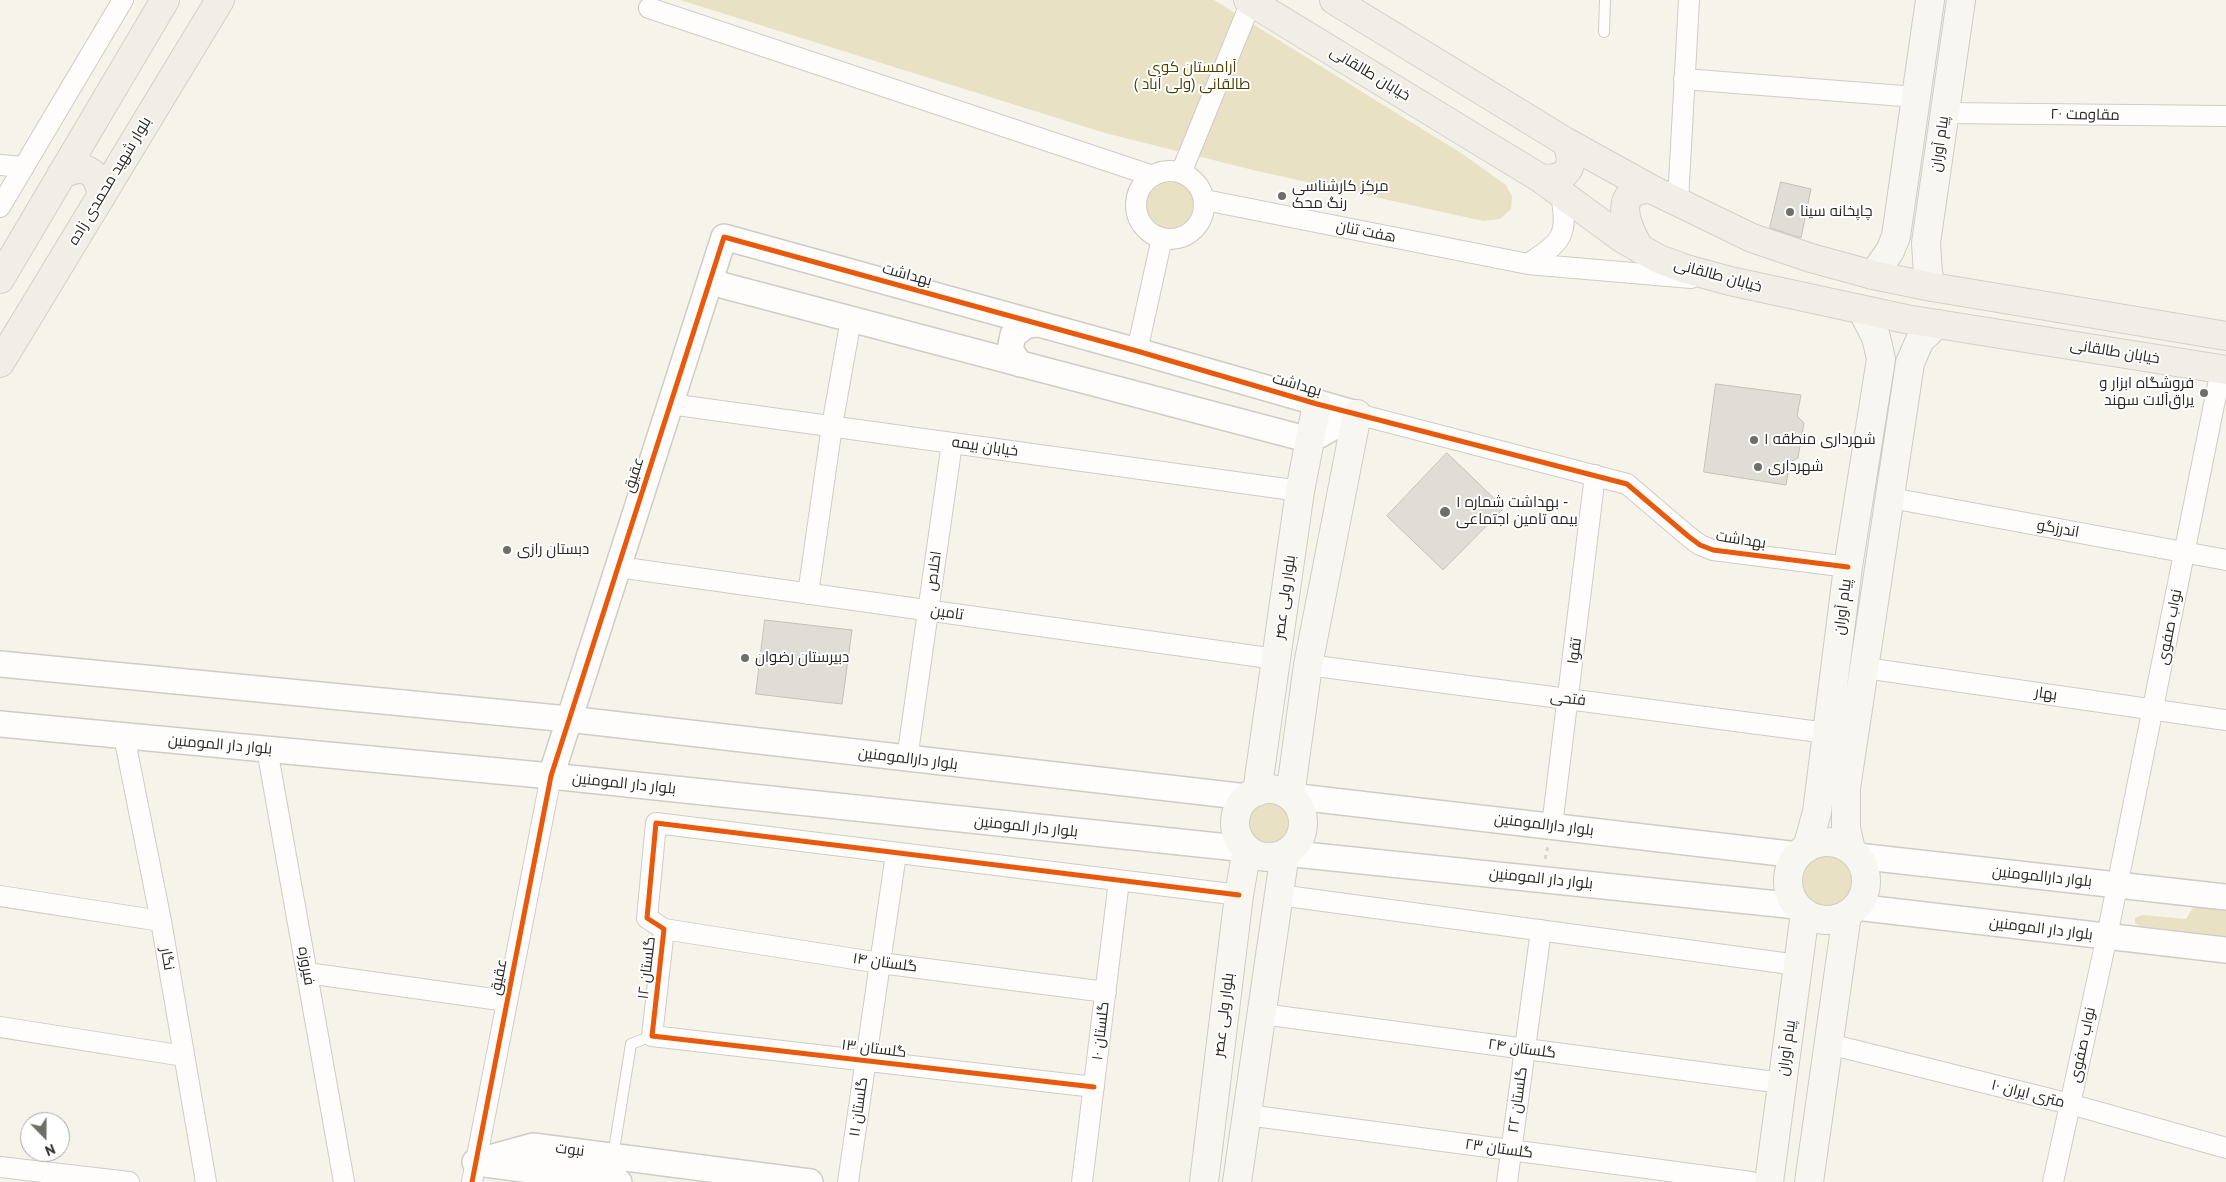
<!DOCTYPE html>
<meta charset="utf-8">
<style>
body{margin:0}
#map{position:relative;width:2226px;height:1182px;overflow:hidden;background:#f6f4ea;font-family:"PT Sans",sans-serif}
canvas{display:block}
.north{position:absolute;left:20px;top:1112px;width:50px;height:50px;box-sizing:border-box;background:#fff;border:1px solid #a9a8a6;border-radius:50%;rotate:158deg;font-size:14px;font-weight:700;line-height:20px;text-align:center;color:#272620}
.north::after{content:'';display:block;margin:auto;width:18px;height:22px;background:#6f6e67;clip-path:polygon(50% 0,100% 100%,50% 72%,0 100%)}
</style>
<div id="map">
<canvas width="2226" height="1182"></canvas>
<div class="north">N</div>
</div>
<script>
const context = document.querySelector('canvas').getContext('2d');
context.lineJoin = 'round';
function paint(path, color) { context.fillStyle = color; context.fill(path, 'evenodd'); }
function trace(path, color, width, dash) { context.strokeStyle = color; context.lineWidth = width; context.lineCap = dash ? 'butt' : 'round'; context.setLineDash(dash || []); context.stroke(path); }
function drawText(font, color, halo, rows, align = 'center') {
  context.font = font + ' "PT Sans",Cairo,sans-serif'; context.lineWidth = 4; context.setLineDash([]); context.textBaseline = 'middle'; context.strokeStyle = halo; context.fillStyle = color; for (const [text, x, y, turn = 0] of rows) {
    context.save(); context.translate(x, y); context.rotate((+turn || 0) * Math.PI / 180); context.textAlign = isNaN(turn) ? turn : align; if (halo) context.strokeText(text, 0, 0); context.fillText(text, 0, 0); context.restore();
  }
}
paint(new Path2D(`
 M680,0H1214L1461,153L1506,185L1512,196L1511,209L1500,219L1483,221L1257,171L1105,133Z
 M1142 205a29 29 0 1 1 58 0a29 29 0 1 1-58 0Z
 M1242 823a27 27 0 1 1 54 0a27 27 0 1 1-54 0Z
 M1801 882a26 26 0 1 1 52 0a26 26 0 1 1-52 0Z
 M2195,904L2226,908V936L2140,926L2135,923V918L2142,915L2186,919Z`), '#e8e1c3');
const building = new Path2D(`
 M1781,182L1811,189L1801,238L1770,228Z
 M1716,384L1801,395L1797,416L1804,423L1798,458L1790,462L1786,485L1704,472Z
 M1447,453L1504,508L1443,570L1387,516Z
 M765,620L852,630L842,704L756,694Z`);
paint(building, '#dfddd6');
trace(building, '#c2c0b8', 1);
const service = new Path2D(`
 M1604,32L1605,0
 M613,1156L631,1044L652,1036`);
const minor = new Path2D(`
 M649,8L1153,176
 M1684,79L1916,97
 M1945,113L2226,116
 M0,165L24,167
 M1136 205a34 34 0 1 1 68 0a34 34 0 1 1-68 0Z
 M1181,173L1251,2
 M1205,200L1528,264L1691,278
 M1678,201L1689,0
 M0,207L123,0
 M1528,264C1563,241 1568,236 1561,194
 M1137,351L1162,238
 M670,404L1300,491
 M1357,414L1627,484L1688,536L1700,545L1713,550L1848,567
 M1891,498L2226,560
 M618,567L1276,659
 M808,594L832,426L851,319
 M1308,665L1827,733
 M1865,668L2226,720
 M124,736L161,921L206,1182
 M267,749L344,1182
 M907,759L952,443
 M1552,826L1595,475
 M1279,895L1798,965
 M0,896L161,921
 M664,929L880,963L1106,992
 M307,973L507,1001
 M1262,1014L1782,1083
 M0,1027L184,1056
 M1829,1044L2070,1104L2226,1148
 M1094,1087L652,1036L664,929L647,918L656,823L1239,895
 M1247,1115L1751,1182
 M0,1167L129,1182
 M472,1182L551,776
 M848,1182L896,854
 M1082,1182L1119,881
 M1507,1182L1541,930
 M2053,1182L2107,936L2221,370`);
const tertiary = new Path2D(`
 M710,282L1310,440L1357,414
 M1020,364L1010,350L1013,335L1027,325L1038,324
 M0,664L568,719L1247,797
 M0,724L551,776L1247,849
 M551,776L724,237L1137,351L1357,414
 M1290,796L1798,855
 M1285,853L1797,906
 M1857,856L2226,897
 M1856,907L2226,950
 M475,1162L533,1146L810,1182
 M485,1164L619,1182`);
const secondary = new Path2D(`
 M1873,275L1890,251L1896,236L1930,0
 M1932,287L1928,274L1926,243L1961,0
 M1235 823a34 34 0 1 1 68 0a34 34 0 1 1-68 0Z
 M1257,792L1300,491L1317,404
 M1290,796L1308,665L1357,414
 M1788 881a39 39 0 1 1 78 0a39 39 0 1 1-78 0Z
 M1807,848L1817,812L1848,567L1881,359L1876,337L1862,310
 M1851,850L1846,828V788L1910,363L1920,340L1937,324
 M1204,1182L1239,895L1247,849
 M1237,1182L1285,853
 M1769,1182L1805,913
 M1809,1182L1847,914`);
const primary = new Path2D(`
 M1248,0L1540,178L1623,239L1659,259L1686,269L1730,281L1906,319L2226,370
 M1334,0L1566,142L1651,189L1752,238L1811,258L1873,275L1932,287L2226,336
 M61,175C84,162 100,171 101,197
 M1540,178C1566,182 1578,166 1566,142
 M1640,249C1627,227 1610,189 1651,189
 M0,279L165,0
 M0,363L220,0`);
trace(service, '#ceccc5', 12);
trace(minor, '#ceccc5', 22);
trace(tertiary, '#ceccc5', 28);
trace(secondary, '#ceccc5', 30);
trace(primary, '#d1d0cb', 30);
trace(new Path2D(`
 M1545,859L1548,846`), '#d5d5d2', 3, [4, 4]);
trace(service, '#fefdfc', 10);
trace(minor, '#fefdfc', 20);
trace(tertiary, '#fefdfc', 25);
trace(secondary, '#f7f6f1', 28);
trace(primary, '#f0eee6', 28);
trace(new Path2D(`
 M1094,1087L652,1036L664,929L647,918L656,823L1239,895
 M472,1182L551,776L724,237L1137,351L1317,404L1627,484L1688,536L1700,545L1713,550L1848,567`), '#e8590c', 5);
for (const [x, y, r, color] of [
 [1282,196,5,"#6f6e67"],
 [1790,212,5,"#6f6e67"],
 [2204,393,5,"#6f6e67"],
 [1754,440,5,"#6f6e67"],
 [1758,467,5,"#6f6e67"],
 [1445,512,6,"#6f6e67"],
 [507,550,5,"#6f6e67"],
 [745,658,5,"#6f6e67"]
]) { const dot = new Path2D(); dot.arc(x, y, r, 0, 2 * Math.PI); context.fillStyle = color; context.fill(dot); trace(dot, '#fff', 2); }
drawText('15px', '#4b4001', '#fff', [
 ["آرامستان کوی",1192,68],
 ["طالقانی (ولی آباد )",1192,85]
]);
drawText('15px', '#272620', '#fff', [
 ["خیابان طالقانی",1370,74,31],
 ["مقاومت ۲۰",2085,115,1],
 ["پیام آوران",1940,144,-82],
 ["بلوار شهید محمدی زاده",110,181,-59],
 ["هفت تنان",1366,232,11],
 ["بهداشت",907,275,15],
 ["خیابان طالقانی",1718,276,15],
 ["خیابان طالقانی",2115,352,9],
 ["بهداشت",1297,385,16],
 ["خیابان بیمه",985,447,8],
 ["عقیق",634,475,-72],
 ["اندرزگو",2058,529,10],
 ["بهداشت",1741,540,9],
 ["اخلاص",934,571,-82],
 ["بلوار ولی عصر",1285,597,-82],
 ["پیام آوران",1843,607,-83],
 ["تامین",947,613,8],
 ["نواب صفوی",2170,627,-79],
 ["تقوا",1575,651,-83],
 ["بهار",2046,694,8],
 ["فتحی",1568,699,7],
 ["بلوار دار المومنین",220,745,5],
 ["بلوار دارالمومنین",908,759,7],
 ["بلوار دار المومنین",624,784,6],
 ["بلوار دارالمومنین",1544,825,7],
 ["بلوار دار المومنین",1026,827,6],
 ["بلوار دارالمومنین",2042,877,6],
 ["بلوار دار المومنین",1541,879,6],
 ["بلوار دار المومنین",2041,929,7],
 ["نگار",167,959,80],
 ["گلستان ۱۴",885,963,8],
 ["فیروزه",306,966,80],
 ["گلستان ۱۲",647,968,-83],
 ["عقیق",499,977,-79],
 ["بلوار ولی عصر",1224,1015,-83],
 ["گلستان ۱۰",1101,1031,-83],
 ["نواب صفوی",2083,1045,-78],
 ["پیام آوران",1787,1048,-82],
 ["گلستان ۱۳",874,1049,7],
 ["گلستان ۲۴",1522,1049,8],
 ["۱۰ متری ایران",2028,1094,14],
 ["گلستان ۲۲",1518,1100,-82],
 ["گلستان ۱۱",859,1107,-82],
 ["گلستان ۲۳",1499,1149,8],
 ["نبوت",570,1150,7]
]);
drawText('15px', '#272620', '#fff', [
 ["مرکز کارشناسی",1292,187],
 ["رنگ محک",1292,204],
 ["چاپخانه سینا",1800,212],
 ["فروشگاه ابزار و",2194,384,"right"],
 ["یراق‌آلات‌ سهند",2194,401,"right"],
 ["شهرداری منطقه ۱",1764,440],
 ["شهرداری",1768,467],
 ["بهداشت شماره ۱ -",1456,503],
 ["بیمه تامین اجتماعی",1456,520],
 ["دبستان رازی",517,550],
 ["دبیرستان رضوان",755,658]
], 'left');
</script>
